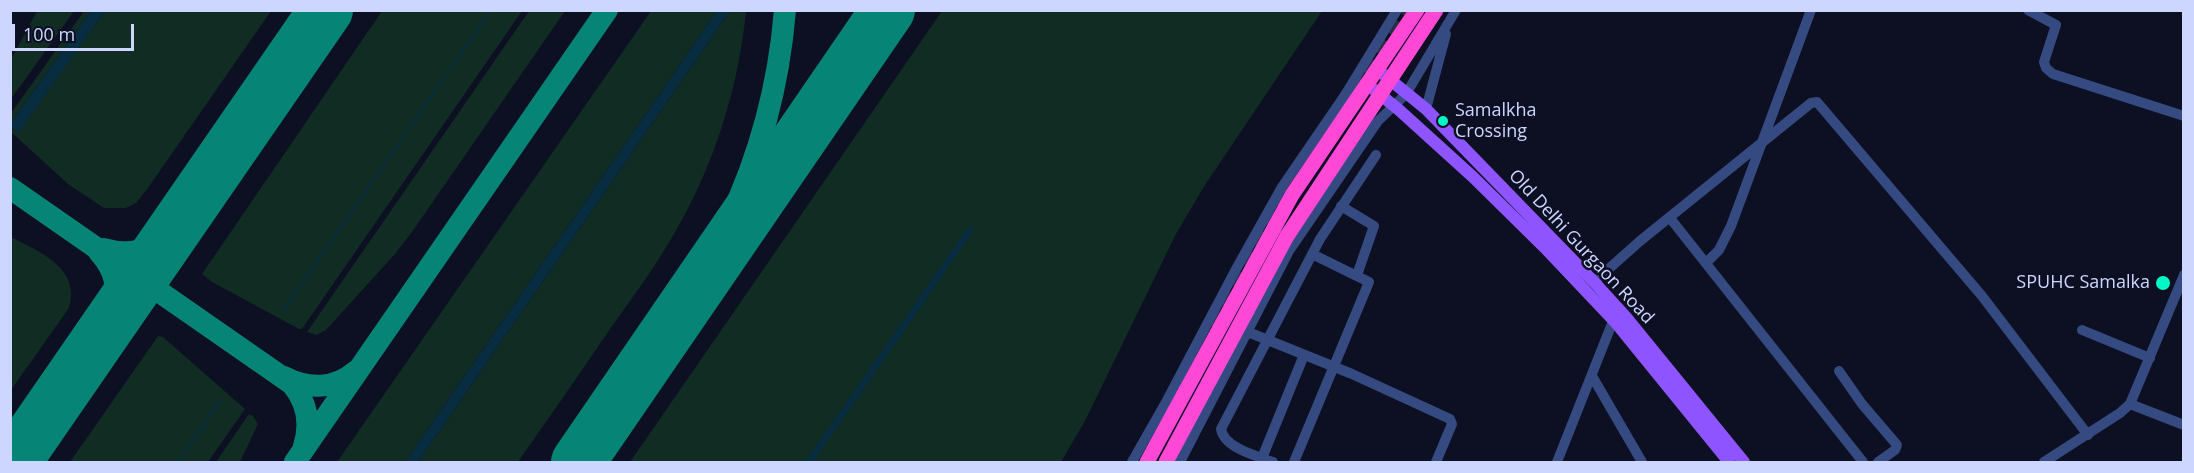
<!DOCTYPE html>
<style>
body{margin:0}
#map{position:relative;width:2194px;height:473px;overflow:hidden;background:#0d0f22;font-family:"Open Sans",sans-serif}
canvas{display:block}
.frame{position:absolute;inset:0;border:12px solid #cdd6ff;pointer-events:none}
.scale{position:absolute;left:12px;top:24px;width:122px;height:27px;box-sizing:border-box;border:3px solid #cdd6ff;border-top:0;padding-left:8px;font-size:18px;line-height:21px;white-space:nowrap;color:#cdd6ff;-webkit-text-stroke:4px #0d0f22;paint-order:stroke}
</style>
<div id="map">
<canvas width="2194" height="473"></canvas>
<div class="frame"></div>
<div class="scale">100 m</div>
</div>
<script>
const context = document.querySelector('canvas').getContext('2d');
context.lineJoin = 'round';
function paint(path, color) { context.fillStyle = color; context.fill(path, 'evenodd'); }
function trace(path, color, width, dash) { context.strokeStyle = color; context.lineWidth = width; context.lineCap = dash ? 'butt' : 'round'; context.setLineDash(dash || []); context.stroke(path); }
function drawText(font, color, halo, rows, align = 'center') {
  context.font = font + ' "Open Sans",sans-serif'; context.lineWidth = 5; context.setLineDash([]); context.textBaseline = 'middle'; context.strokeStyle = halo; context.fillStyle = color; for (const [text, x, y, turn = 0] of rows) {
    context.save(); context.translate(x, y); context.rotate((+turn || 0) * Math.PI / 180); context.textAlign = isNaN(turn) ? turn : align; if (halo) context.strokeText(text, 0, 0); context.fillText(text, 0, 0); context.restore();
  }
}
paint(new Path2D(`
 M37,11H74L11,99V59Z
 M84,11H91L11,123V113Z
 M105,11H271L148,188L136,203L126,208H104L68,184L11,132L10,127L18,132Z
 M382,11H522L302,329H299L212,282L202,274Z
 M529,11H565L412,232L395,254L326,330L317,335L307,332Z
 M651,11H717L405,462H337Z
 M730,11H746C738,94 710,178 665,249C647,279 625,307 606,335C577,378 547,420 518,462H418Z
 M942,11H1322L1205,185L1176,234L1085,421L1061,462H630Z
 M11,237C40,252 81,268 69,308L11,390Z
 M158,336L163,337L245,409L208,462H70Z
 M249,414L253,416L258,424L240,462H216Z`), '#102c23');
paint(new Path2D(`
 M91,11H105L18,133L11,127V123Z
 M717,11H730L418,462H405Z
 M969,226L974,230L813,462H805Z`), '#082d40');
trace(new Path2D(`
 M283,311L491,10
 M178,462L220,401`), '#082d40', 2);
trace(new Path2D(`
 M10,188L292,384C307,402 311,424 304,446
 M104,249C140,259 160,245 182,218
 M673,323C692,290 712,257 728,223C760,156 779,83 785,10
 M284,377C309,390 335,389 356,371
 M10,439C38,415 107,340 115,306C119,285 113,267 99,252
 M295,462L607,10`), '#068475', 22);
trace(new Path2D(`
 M14,462L326,10
 M578,462L888,10`), '#068475', 54);
trace(new Path2D(`
 M1353,92L1407,10
 M1212,326L1282,200`), '#2a2d43', 15, [15, 8]);
trace(new Path2D(`
 M2028,10L2056,25L2044,62L2046,68L2053,74L2184,116
 M1426,109L1446,34
 M1341,206L1374,226L1357,275
 M1670,218L1863,462
 M1706,263L1719,250L1731,226L1811,10
 M1594,282L1640,241L1811,103L1817,102L1982,296L2088,435
 M1243,330L1352,374L1450,419L1452,424L1436,462
 M2082,330L2150,358
 M1839,371L1862,404L1897,445L1895,450L1878,462
 M1592,376L1642,462
 M2130,404L2184,425
 M1262,458L1304,355
 M1132,462L1165,404L1235,271L1282,187L1345,95L1397,10
 M1180,462L1289,251L1378,121L1406,94L1456,10
 M1273,462C1257,456 1224,448 1221,429L1320,239L1376,155
 M1294,462L1369,282L1312,254
 M1557,462L1613,321
 M2044,462L2120,413L2130,404L2184,275`), '#364a82', 10);
trace(new Path2D(`
 M1383,74L1426,109L1594,282L1626,317L1744,462
 M1367,84L1398,109L1473,177L1545,248L1616,323L1729,462`), '#8d54ff', 12);
trace(new Path2D(`
 M1147,462L1292,195L1417,10
 M1166,462L1287,236L1436,10`), '#ff48d6', 15);
for (const [x, y, r, color] of [
 [1443,121,6,"#00f8c8"],
 [2163,283,8,"#00f8c8"]
]) { const dot = new Path2D(); dot.arc(x, y, r, 0, 2 * Math.PI); context.fillStyle = color; context.fill(dot); trace(dot, '#0d0f22', 2); }
drawText('18px', '#cdd6ff', '#0d0f22', [
 ["Samalkha",1455,111],
 ["Crossing",1455,132],
 ["SPUHC Samalka",2150,283,"right"]
], 'left');
drawText('18px', '#cdd6ff', '#0d0f22', [
 ["Old Delhi Gurgaon Road",1581,247,47]
]);
</script>
